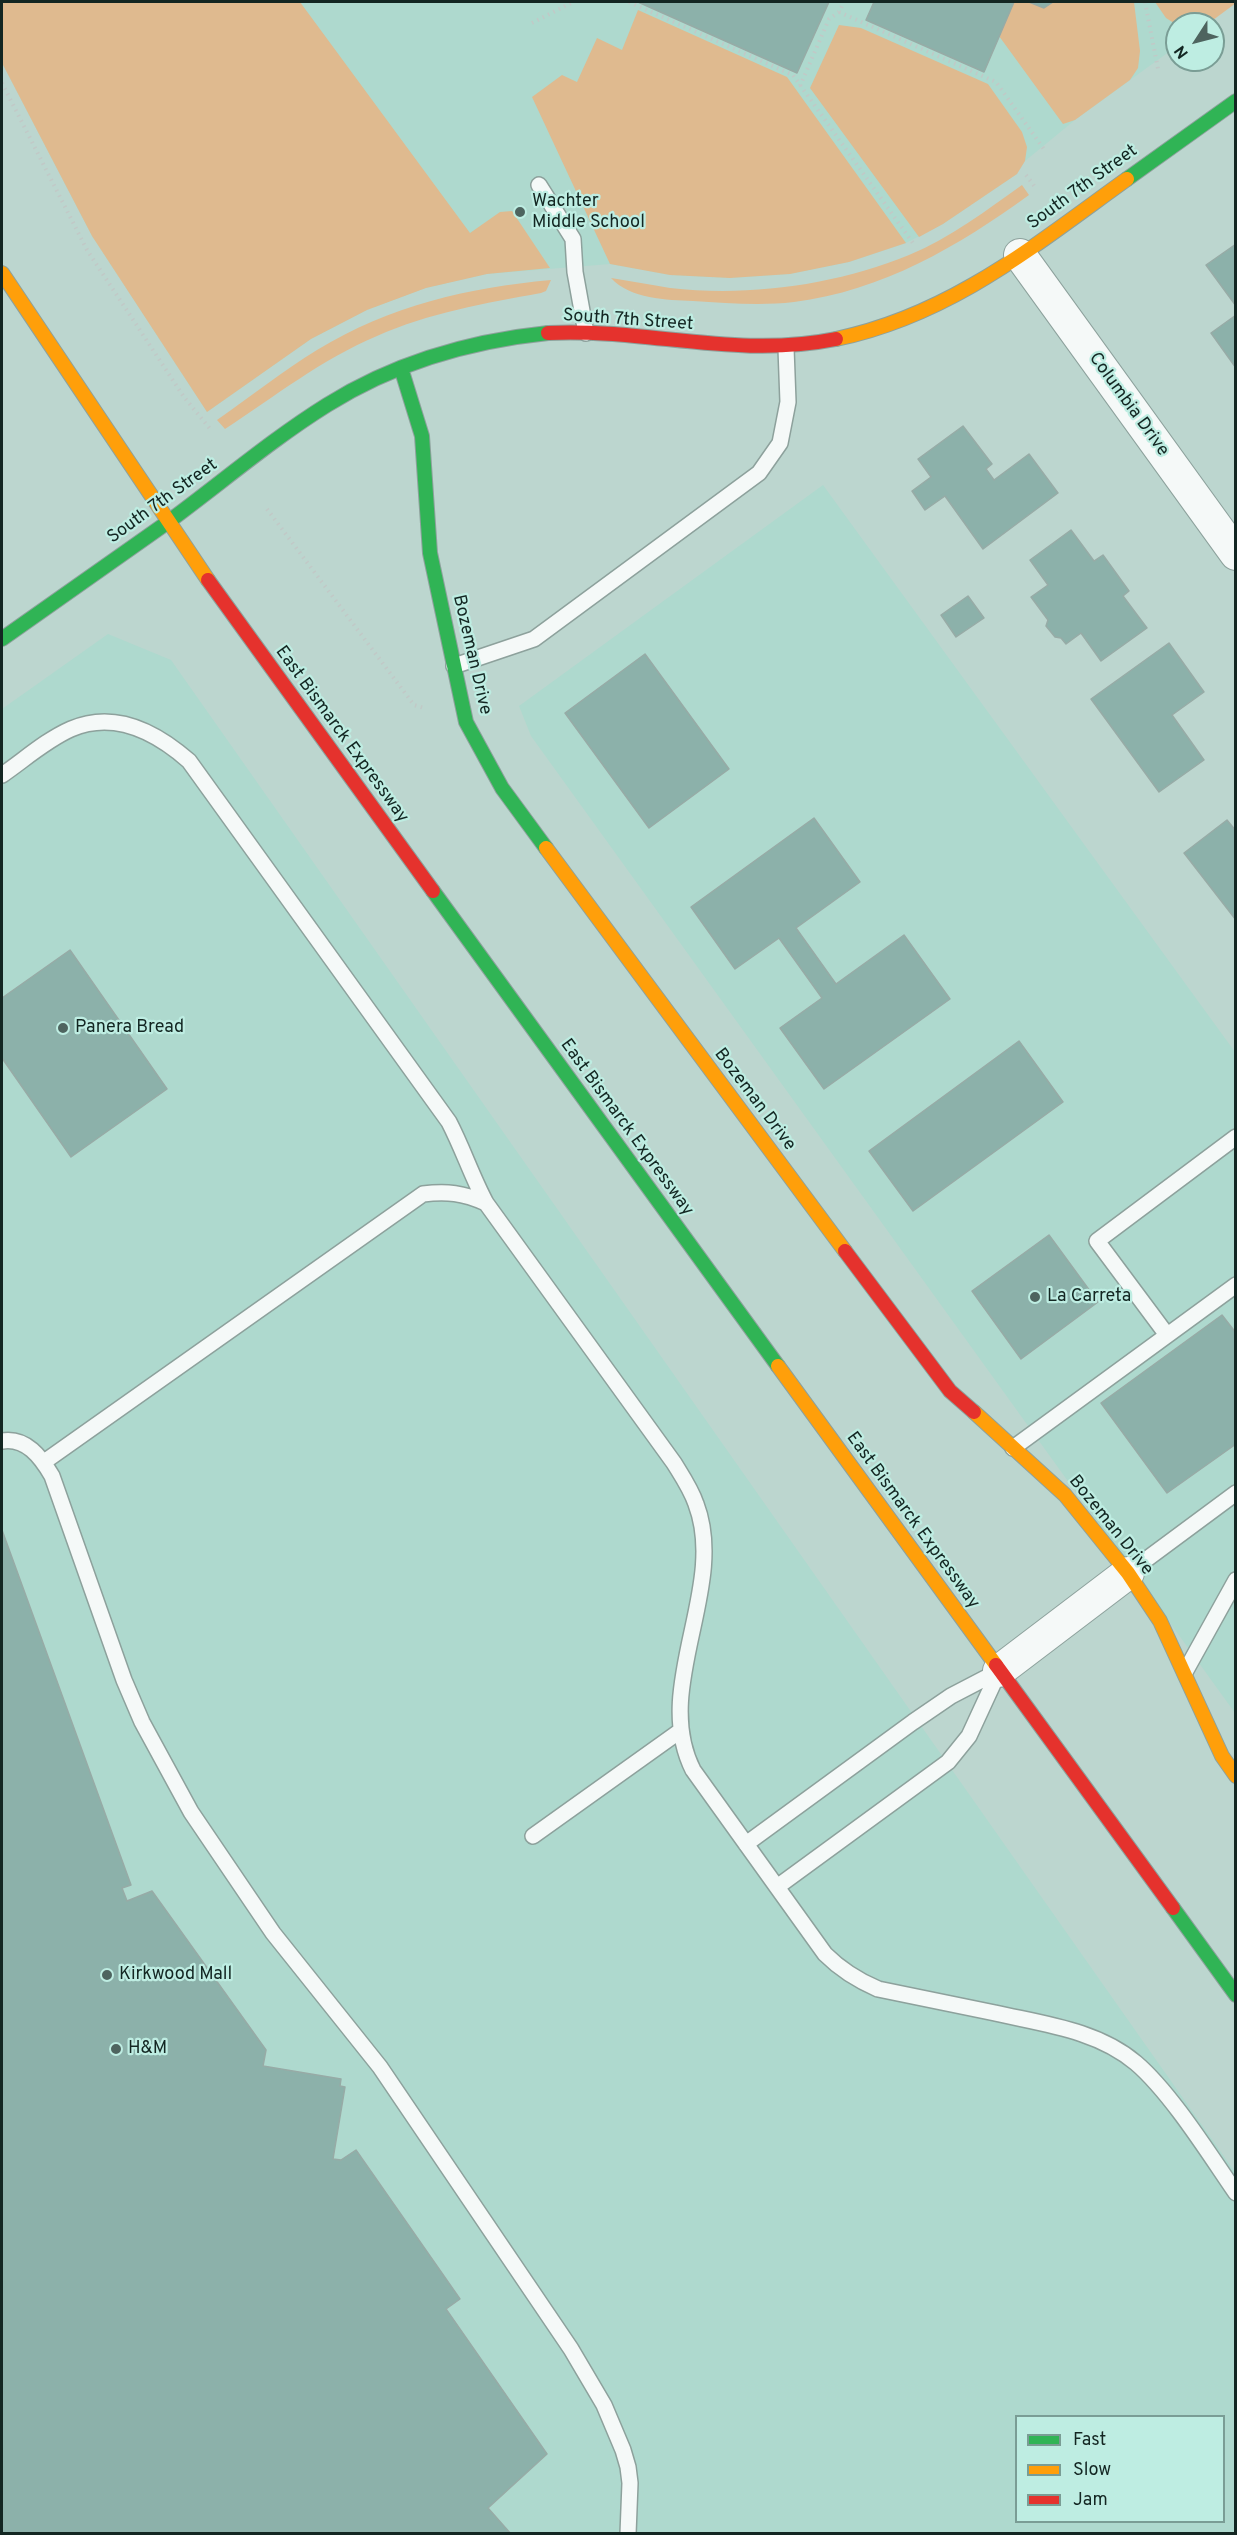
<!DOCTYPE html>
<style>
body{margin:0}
#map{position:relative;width:1237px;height:2535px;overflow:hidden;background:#bcd6cf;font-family:Overpass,sans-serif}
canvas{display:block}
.frame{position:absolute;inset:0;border:3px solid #132622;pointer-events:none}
.legend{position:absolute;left:1015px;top:2415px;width:210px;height:108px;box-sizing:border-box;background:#beede2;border:2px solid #7a9d95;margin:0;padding:8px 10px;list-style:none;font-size:18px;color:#132622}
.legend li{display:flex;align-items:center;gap:12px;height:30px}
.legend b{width:30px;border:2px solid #7a9d95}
.north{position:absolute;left:1165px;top:12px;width:60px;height:60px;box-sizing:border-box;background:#beede2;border:2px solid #7a9d95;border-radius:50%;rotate:234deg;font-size:16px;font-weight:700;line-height:24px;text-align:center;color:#132622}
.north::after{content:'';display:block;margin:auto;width:21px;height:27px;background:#4e645f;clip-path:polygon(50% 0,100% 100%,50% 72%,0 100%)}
</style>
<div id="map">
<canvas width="1237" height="2535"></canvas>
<div class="frame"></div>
<ul class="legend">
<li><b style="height:8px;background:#30b455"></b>Fast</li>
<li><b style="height:8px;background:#ff9f0a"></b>Slow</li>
<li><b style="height:8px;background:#e5322d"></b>Jam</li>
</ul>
<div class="north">N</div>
</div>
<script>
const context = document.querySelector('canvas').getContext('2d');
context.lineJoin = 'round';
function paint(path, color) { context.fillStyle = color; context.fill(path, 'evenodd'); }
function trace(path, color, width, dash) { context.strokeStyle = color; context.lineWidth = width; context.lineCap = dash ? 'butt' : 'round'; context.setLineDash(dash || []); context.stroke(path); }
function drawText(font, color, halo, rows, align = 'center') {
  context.font = font + ' Overpass,sans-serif'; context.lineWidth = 4.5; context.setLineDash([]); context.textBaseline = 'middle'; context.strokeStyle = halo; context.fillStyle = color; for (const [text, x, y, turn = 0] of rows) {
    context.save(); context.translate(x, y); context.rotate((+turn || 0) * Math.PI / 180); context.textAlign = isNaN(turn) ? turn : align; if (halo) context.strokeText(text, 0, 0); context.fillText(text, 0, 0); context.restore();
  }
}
paint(new Path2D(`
 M2,2H1235L1207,24H1177V46L1075,120L1025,161L1017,174L943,224L906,243L849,262L790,274L730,278L670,275L610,264L487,274L426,288L367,310L311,339L207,412L92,236L2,63Z
 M823,485L1235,1052V1713L531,736L519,706Z
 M108,634L171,660L1235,2172V2533H2V709ZM1016,2416H1224V2522H1016Z`), '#aed9ce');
paint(new Path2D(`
 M2,2H300L470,233L500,212L512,211L550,268L487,274L426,288L367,310L311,339L207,412L92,236L2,63Z
 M1014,2H1029L1044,8L1053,2H1134L1140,51L1138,68L1130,80L1075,120L1063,124L999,36Z
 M1155,2H1235L1236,3L1209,23L1177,25L1166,18Z
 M638,10L787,77L906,243L849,262L790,274L730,278L670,275L610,264L532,97L562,75L577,82L597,38L622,50Z
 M839,25L861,28L988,84L1022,132L1027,147L1025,161L1017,174L943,224L919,237L810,88Z
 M1022,185L1029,195C959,246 882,291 794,302C761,306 726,303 693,301C667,300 630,299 611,278C631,281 651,285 670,288C749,297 836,285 909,255C950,238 987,210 1022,185Z
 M551,280L546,291L541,293C485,303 429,313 377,336C322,359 274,397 225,429L217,420C250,397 283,371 317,350C391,305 467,288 551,280Z`), '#dfba8f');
const building = new Path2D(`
 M638,2H829L797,73Z
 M874,2H1014L984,72L866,20Z
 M1029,2H1053L1044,8Z
 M1236,244V306L1206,265Z
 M1236,315V368L1211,333Z
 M963,426L992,464L986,469L994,480L1029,454L1058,493L983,549L945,496L925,510L912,491L931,477L918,459Z
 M1071,530L1094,561L1103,555L1129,591L1123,596L1147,628L1101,661L1081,633L1066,644L1061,638L1055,637L1046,626L1048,620L1031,597L1048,585L1030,560Z
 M968,596L984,618L956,637L941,615Z
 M1169,643L1204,692L1172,715L1204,760L1159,792L1091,699Z
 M645,654L729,769L649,828L565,713Z
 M814,818L860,882L796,928L836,984L904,935L950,999L824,1089L780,1028L822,998L779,938L735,969L691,907Z
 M1227,820L1236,831V920L1184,853Z
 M70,950L167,1089L71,1157L2,1058V998Z
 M1019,1041L1063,1102L913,1211L869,1151Z
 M1049,1235L1098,1302L1021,1359L972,1291Z
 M1222,1315L1236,1333V1444L1167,1493L1101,1403Z
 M2,1530L131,1885L122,1888L127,1901L152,1891L266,2050L263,2066L341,2079L340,2086L345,2087L333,2159L341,2160L356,2150L460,2299L446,2309L547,2454L488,2508L511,2534H2Z`);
paint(building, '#8cb1aa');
trace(building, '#97aba6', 1.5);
const lane = new Path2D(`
 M539,185L573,239L575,272L586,333
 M454,666L534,639L759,473L780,443L788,402L786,348
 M2,775C24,760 46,740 71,729C115,710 156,732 189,761L449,1122C463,1149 472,1177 486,1203L674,1463C682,1476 691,1489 696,1504C728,1588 651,1687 693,1770L825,1954C841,1970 857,1980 878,1989C917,1997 956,2005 995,2013C1043,2024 1097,2030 1136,2063C1171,2093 1209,2154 1236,2193
 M1167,1335L1097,1241L1236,1137
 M2,1441C26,1437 41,1457 52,1476L124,1680L142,1722L191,1812L273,1933L380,2067L571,2349L604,2405L623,2450L628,2467L630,2483L628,2534
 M1013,1448L1236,1285
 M44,1462L423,1194C447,1191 463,1193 486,1203
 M1128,1573L1236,1493
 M1185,1672L1236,1580
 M533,1836L680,1731
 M746,1844L913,1722L951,1696L999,1671
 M777,1887L948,1762L969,1736L999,1671`);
const street = new Path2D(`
 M1020,255L1236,554
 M999,1671L1128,1573`);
const fast = new Path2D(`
 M1127,179L1236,101
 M401,368L422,436L430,553L466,722L502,788L546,848
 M168,522C221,483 271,440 327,405C394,363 470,341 548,333
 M2,639L168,522
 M433,891L778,1366
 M1173,1908L1236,1995`);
const slow = new Path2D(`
 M2,273L208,580
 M836,339C951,315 1035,245 1127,179
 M546,848L845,1251
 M778,1366L996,1665
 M974,1412L1065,1495L1128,1573L1160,1621L1222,1756L1236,1776`);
const jam = new Path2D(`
 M548,333C646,328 736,359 836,339
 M208,580L433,891
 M845,1251L950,1391L974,1412
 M996,1665L1173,1908`);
trace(lane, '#8da19c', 18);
trace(street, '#8da19c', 34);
trace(fast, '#8da19c', 16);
trace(slow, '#8da19c', 16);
trace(jam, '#8da19c', 16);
trace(new Path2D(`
 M629,2L793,75L915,246
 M1145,2L1158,69
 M839,12L996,82L1046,152
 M532,23L573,2
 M2,83L87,250L184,397L211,430
 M800,86L829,19L839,12L844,2
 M1026,175L1035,187
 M267,509L414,705L424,708`), '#c1c9c7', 4, [1.5, 4.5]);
trace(lane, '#f5f9f8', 15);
trace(street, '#f5f9f8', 32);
trace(fast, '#30b455', 14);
trace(slow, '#ff9f0a', 14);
trace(jam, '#e5322d', 14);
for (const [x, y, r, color] of [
 [520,212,6,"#4e645f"],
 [63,1028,6,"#4e645f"],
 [1035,1297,6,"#4e645f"],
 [107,1975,6,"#4e645f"],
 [116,2049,6,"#4e645f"]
]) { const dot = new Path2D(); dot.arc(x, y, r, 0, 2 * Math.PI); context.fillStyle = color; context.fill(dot); trace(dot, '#beede2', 2); }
drawText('18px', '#132622', '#beede2', [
 ["South 7th Street",1083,188,-36],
 ["South 7th Street",628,321,4],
 ["Columbia Drive",1128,405,54],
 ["South 7th Street",163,502,-36],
 ["Bozeman Drive",471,655,77],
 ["East Bismarck Expressway",341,735,54],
 ["Bozeman Drive",754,1100,53],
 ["East Bismarck Expressway",626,1128,54],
 ["East Bismarck Expressway",912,1521,54],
 ["Bozeman Drive",1110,1526,51]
]);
drawText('18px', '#132622', '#beede2', [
 ["Wachter",532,202],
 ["Middle School",532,223],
 ["Panera Bread",75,1028],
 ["La Carreta",1047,1297],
 ["Kirkwood Mall",119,1975],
 ["H&M",128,2049]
], 'left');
</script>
